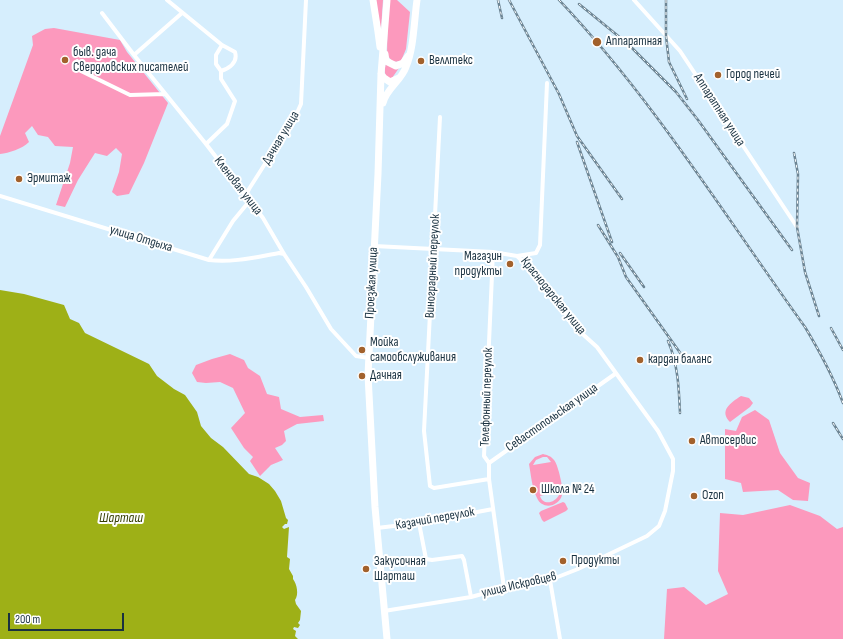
<!DOCTYPE html>
<meta charset="utf-8">
<style>
body{margin:0}
#map{position:relative;width:843px;height:639px;overflow:hidden;background:#d6eefd;font-family:"Sofia Sans Condensed",sans-serif}
canvas{display:block}
.scale{position:absolute;left:8px;top:613px;width:116px;height:18px;box-sizing:border-box;border:2px solid #193140;border-top:0;padding-left:5px;font-size:12px;line-height:14px;white-space:nowrap;color:#193140;-webkit-text-stroke:3px #fff;paint-order:stroke}
</style>
<div id="map">
<canvas width="843" height="639"></canvas>
<div class="scale">200 m</div>
</div>
<script>
const context = document.querySelector('canvas').getContext('2d');
context.lineJoin = 'round';
function paint(path, color) { context.fillStyle = color; context.fill(path, 'evenodd'); }
function trace(path, color, width, dash) { context.strokeStyle = color; context.lineWidth = width; context.lineCap = dash ? 'butt' : 'round'; context.setLineDash(dash || []); context.stroke(path); }
function drawText(font, color, halo, rows, align = 'center') {
  context.font = font + ' "Sofia Sans Condensed",sans-serif'; context.lineWidth = 4; context.setLineDash([]); context.textBaseline = 'middle'; context.strokeStyle = halo; context.fillStyle = color; for (const [text, x, y, turn = 0] of rows) {
    context.save(); context.translate(x, y); context.rotate((+turn || 0) * Math.PI / 180); context.textAlign = isNaN(turn) ? turn : align; if (halo) context.strokeText(text, 0, 0); context.fillText(text, 0, 0); context.restore();
  }
}
paint(new Path2D(`
 M375,0H383L381,30Z
 M388,0H397L410,12L406,49L401,61L393,62L387,55Z
 M54,28L120,40L127,52L168,103L144,163L129,194L117,196L112,192L119,172L122,154L116,148L107,156L95,153L78,180L65,207L56,205L70,163L73,147L55,146L48,137L38,135L32,126L25,133L29,142C22,149 9,153 0,154V136L33,45L32,36L45,29Z
 M386,63L399,68L392,78H389C383,75 385,69 386,63Z
 M230,354L244,360L248,368L260,376L267,394L279,397L281,409L300,417L323,415L324,421L297,424L284,431L286,441L282,445L275,448L283,460L271,465L260,476L250,461L253,457L244,448L231,428L245,413L233,388L220,382L206,383L197,382L192,373L196,365L212,359Z
 M741,396L749,398L753,403L750,407L730,422C719,411 730,403 741,396Z
 M755,410L769,420L780,453L798,478L810,483L808,501L793,500L778,490L743,492L741,483L725,479V429L736,431L742,417Z
 M543,454C547,455 551,456 554,460C558,464 564,490 562,495C559,507 542,510 537,498C532,488 531,475 529,464L535,457ZM543,457H547L551,462L533,465L536,460ZM559,491V495C555,503 543,506 540,496Z
 M563,502L565,503L568,509L566,511L544,522L542,520L539,513L541,511Z
 M790,505L820,516L837,529L843,527V639H664L667,589L684,587L706,605L728,594L718,571L720,513L743,515Z`), '#fc99bd');
paint(new Path2D(`
 M0,290L24,294L64,305L70,319L79,323L85,333L149,364L157,376L174,389L185,395L197,412L201,426L211,438L223,447L249,474L258,477L269,484L275,491L281,501L286,518L288,520L287,524H285L282,527L284,529L289,527L287,557L290,559L289,569L293,576V579C297,584 299,595 295,600L296,604L301,611L300,620L298,623L300,625L298,628L294,627L293,629L296,631L295,636L298,639H0Z`), '#9eb017');
trace(new Path2D(`
 M167,0L222,45L235,52C238,62 230,68 221,71
 M634,0L680,51L797,227
 M102,13L134,55L206,144L263,218L284,254L306,287L331,329L356,356L369,358
 M134,55L182,13
 M77,61L81,71L130,95L165,94
 M440,117L424,431L430,486L434,488L489,479
 M206,144L227,124L235,101L221,79V71L216,64V55L222,45
 M0,196L209,260C232,263 256,257 279,253L284,254
 M374,246L493,252L517,256
 M493,252L484,456L489,463V479L504,588
 M209,260L233,221L247,204V193L249,189L296,115L301,104L306,0
 M489,463L615,374
 M419,523L426,559L432,560L462,556L464,560L471,597
 M377,528L419,523L493,509
 M550,580L560,639
 M384,611L471,597L504,588L550,580L578,569L647,536L659,526L665,511L673,471V459L658,431L597,347L577,329L538,276L517,256L536,253L540,245L547,83`), '#fff', 4);
trace(new Path2D(`
 M373,0L378,32L380,47
 M387,0L381,74L378,174L368,375L375,507L387,639
 M385,54L386,61L396,66L403,63L408,56
 M381,74L384,78L390,82L399,78
 M383,103C386,89 401,81 406,67C414,48 414,21 417,0`), '#fff', 7);
const rail = new Path2D(`
 M498,0L502,18
 M509,0L559,94L577,136L622,199
 M559,0C653,99 725,216 805,327C820,352 833,376 843,403
 M666,0V36L669,62L687,99
 M579,4L628,44L676,92L698,120L792,250
 M577,142L612,242
 M794,153L798,174L797,227L805,272L819,316
 M598,225L618,257L626,277L686,361
 M620,253L644,287
 M831,328L843,350
 M668,341C678,364 679,389 680,413
 M833,423L843,439`);
trace(rail, '#6c8493', 2.5);
trace(rail, '#fff', 1, [3]);
for (const [x, y, r, color] of [
 [597,42,5,"#a2612c"],
 [65,60,4,"#a2612c"],
 [421,61,4,"#a2612c"],
 [718,75,4,"#a2612c"],
 [19,179,4,"#a2612c"],
 [510,264,4,"#a2612c"],
 [362,350,4,"#a2612c"],
 [640,360,4,"#a2612c"],
 [362,376,4,"#a2612c"],
 [692,441,4,"#a2612c"],
 [533,490,4,"#a2612c"],
 [694,496,4,"#a2612c"],
 [563,561,4,"#a2612c"],
 [366,569,4,"#a2612c"]
]) { const dot = new Path2D(); dot.arc(x, y, r, 0, 2 * Math.PI); context.fillStyle = color; context.fill(dot); trace(dot, '#fff', 1.5); }
drawText('13px', '#193140', '#fff', [
 ["Аппаратная",606,42],
 ["быв. дача",73,53],
 ["Свердловских писателей",73,68],
 ["Веллтекс",429,61],
 ["Город печей",726,75],
 ["Эрмитаж",27,179],
 ["Магазин",502,257,"right"],
 ["продукты",502,272,"right"],
 ["Мойка",370,343],
 ["самообслуживания",370,358],
 ["кардан баланс",648,360],
 ["Дачная",370,376],
 ["Автосервис",700,441],
 ["Школа № 24",541,490],
 ["Ozon",702,496],
 ["Продукты",571,561],
 ["Закусочная",374,562],
 ["Шарташ",374,577]
], 'left');
drawText('13px', '#193140', '#fff', [
 ["Аппаратная улица",719,110,57],
 ["Дачная улица",281,138,-59],
 ["Кленовая улица",238,186,52],
 ["улица Отдыха",141,239,17],
 ["Виноградный переулок",433,266,-87],
 ["Проезжая улица",372,283,-87],
 ["Краснодарская улица",553,296,51],
 ["Телефонный переулок",487,397,-88],
 ["Севастопольская улица",552,418,-35],
 ["Казачий переулок",435,519,-10],
 ["улица Искровцев",519,585,-13]
]);
drawText('italic 14px', '#363e04', '#fff', [
 ["Шарташ",121,518]
]);
</script>
